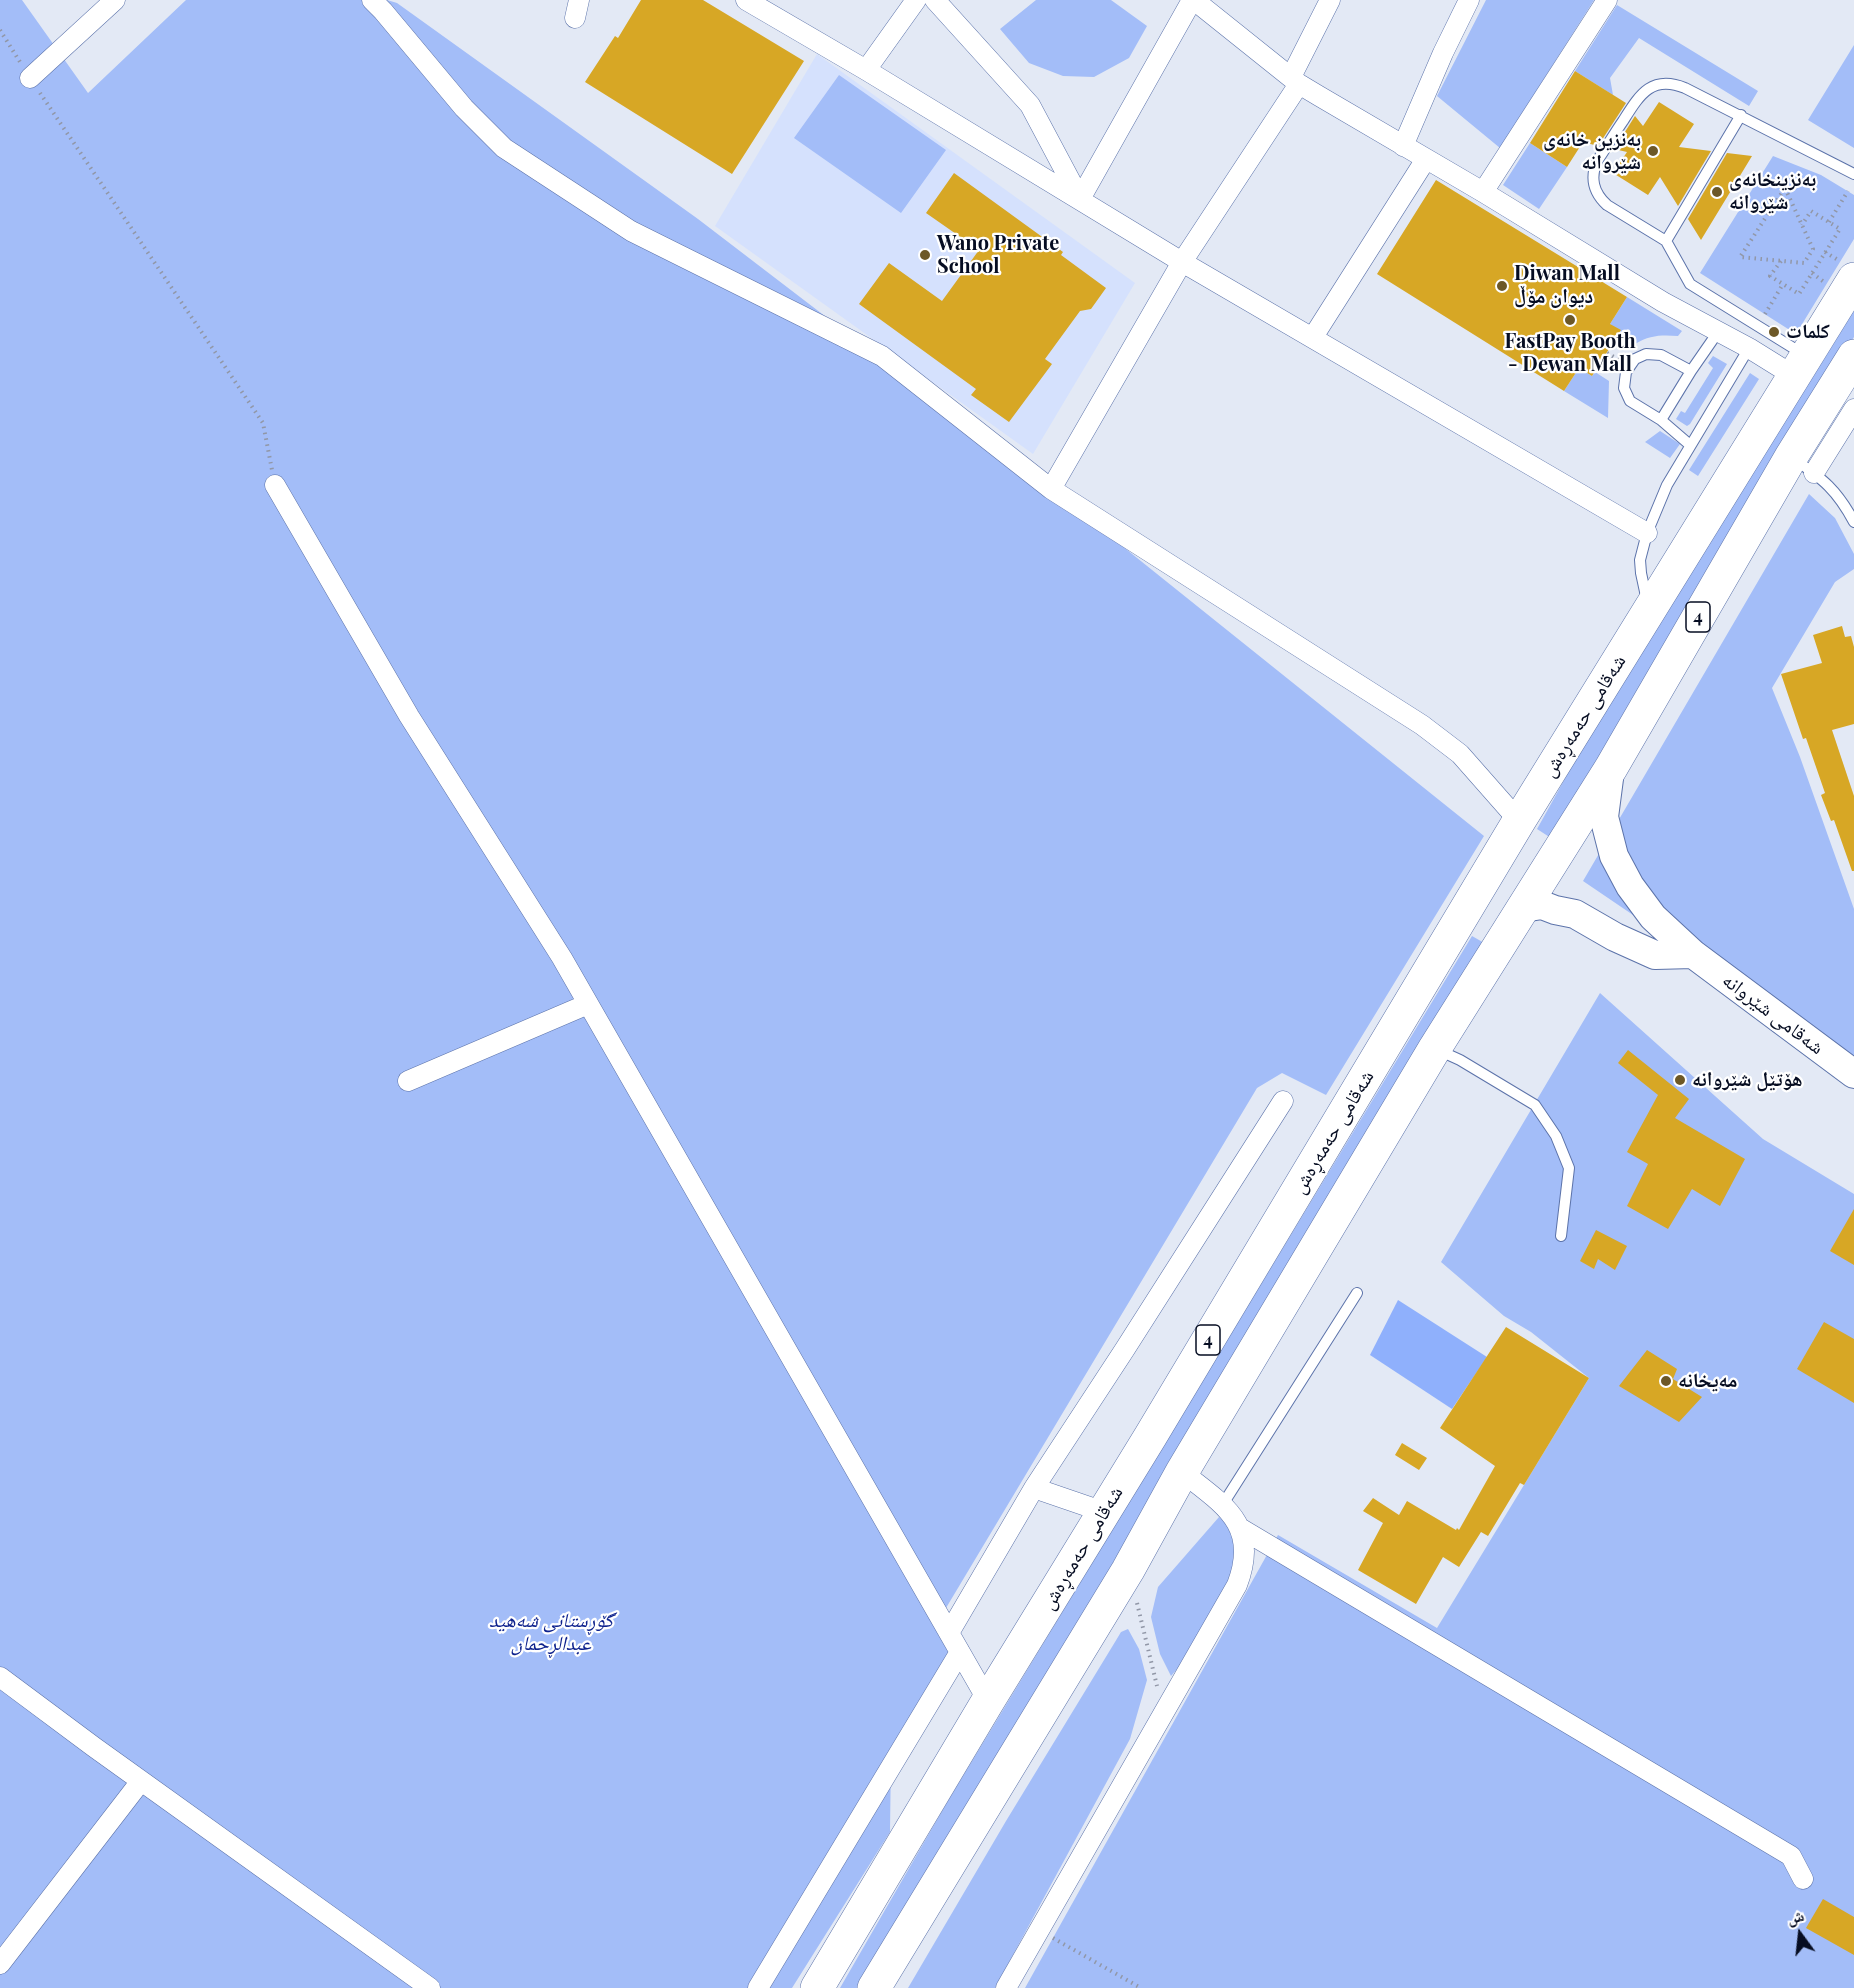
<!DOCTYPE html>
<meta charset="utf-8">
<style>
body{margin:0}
#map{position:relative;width:1854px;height:1988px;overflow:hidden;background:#e3e9f5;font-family:"Playfair Display","Noto Naskh Arabic",serif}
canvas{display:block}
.north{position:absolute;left:1770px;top:1904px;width:60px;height:60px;-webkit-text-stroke:4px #fff;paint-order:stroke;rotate:345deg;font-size:16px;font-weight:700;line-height:24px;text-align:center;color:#060d22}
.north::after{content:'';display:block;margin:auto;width:21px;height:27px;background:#060d22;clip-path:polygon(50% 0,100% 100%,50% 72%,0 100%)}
</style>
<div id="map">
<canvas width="1854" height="1988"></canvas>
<div class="north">ش</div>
</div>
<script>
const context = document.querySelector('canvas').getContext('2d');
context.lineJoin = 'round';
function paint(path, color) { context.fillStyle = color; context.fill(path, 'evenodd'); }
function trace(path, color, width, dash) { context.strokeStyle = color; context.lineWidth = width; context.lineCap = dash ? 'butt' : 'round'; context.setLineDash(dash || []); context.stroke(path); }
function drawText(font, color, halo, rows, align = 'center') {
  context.font = font + ' "Playfair Display","Noto Naskh Arabic",serif'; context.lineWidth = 4.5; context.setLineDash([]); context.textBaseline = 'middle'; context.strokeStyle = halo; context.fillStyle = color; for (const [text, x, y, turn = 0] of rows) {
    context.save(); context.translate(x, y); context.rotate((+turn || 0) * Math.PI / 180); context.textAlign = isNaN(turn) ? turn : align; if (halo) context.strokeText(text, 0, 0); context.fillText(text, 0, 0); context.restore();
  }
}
paint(new Path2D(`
 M817,54L1135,283L1033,454L715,226Z`), '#d5e1fd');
paint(new Path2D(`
 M0,0H22L88,93L186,0H387L397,3L698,219L1051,489L1484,836L1326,1095L1282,1073L1257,1088L946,1608L952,1655L891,1752L890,1832L792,1988H0Z
 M1036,0H1111L1147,26L1129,58L1094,77L1063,76L1029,63L1000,29Z
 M1486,0H1594L1500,148L1437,96Z
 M1617,5L1758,91L1749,106L1639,38L1610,78L1613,95L1575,71Z
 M1854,45V148L1808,120Z
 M839,75L946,150L901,213L794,138Z
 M1530,143L1567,167L1539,209L1503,185Z
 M1773,156L1821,175L1854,195V239L1796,334L1700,273Z
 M1627,297L1682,331L1678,336C1661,335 1650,335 1635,344L1618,334L1610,324Z
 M1854,310V337L1551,838L1537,829C1566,778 1593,726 1623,675C1696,551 1780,434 1854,310Z
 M1713,356L1727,364L1690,424L1687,426L1676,419L1681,411L1685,413L1713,368L1708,363Z
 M1579,368L1592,376L1595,372L1609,381L1608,418L1564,391Z
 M1750,373L1759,379L1698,476L1689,470Z
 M1660,431L1680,444L1670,458L1645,442Z
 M1809,494L1835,518L1854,554V569L1835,582L1772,688L1800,757L1854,909V1065L1583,881Z
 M1472,936L1486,944L860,1988H840L949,1799Z
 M1600,993L1763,1139L1854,1194V1988H1025L1278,1535L1437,1628L1589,1378L1531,1332L1504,1316L1441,1262Z
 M1219,1517L1231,1528L1237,1552L1231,1584L1199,1644L1171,1676L1160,1654L1151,1617L1158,1587Z
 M1128,1629L1139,1649L1147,1680L1130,1739L995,1988H908L1006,1821L1115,1642L1121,1632Z`), '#a3bdf8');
paint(new Path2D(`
 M1398,1300L1487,1357L1452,1409L1370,1355Z`), '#8fb0fc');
paint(new Path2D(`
 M641,0H703L804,61L732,174L585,82L615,36L618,38Z
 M1575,71L1626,103L1598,146L1583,142L1567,167L1530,143Z
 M1659,102L1694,124L1679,147L1711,151L1678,206L1660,177L1648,195L1613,173L1627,152L1614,149L1623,135L1635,116L1643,126Z
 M1727,153L1752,156L1701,240L1688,219Z
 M954,173L1063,252L1061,255L1106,288L1091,309L1080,311L1045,359L1052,364L1009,422L971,395L976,389L859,304L889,263L942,301L979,250L926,213Z
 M1436,180L1627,297L1610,324L1621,330L1592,376L1579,368L1564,391L1377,274Z
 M1842,626L1845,637L1851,636L1854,647V724L1832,730L1854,796V871H1852L1834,820L1831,821L1821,795L1825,793L1806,738L1803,739L1781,674L1822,663L1813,635Z
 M1628,1050L1689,1099L1675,1118L1745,1159L1720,1206L1692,1189L1668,1229L1627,1206L1648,1164L1627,1152L1658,1095L1618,1063Z
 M1854,1209V1265L1830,1251Z
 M1596,1230L1627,1246L1615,1270L1598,1259L1594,1269L1580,1261Z
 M1824,1322L1854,1339V1403L1797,1369Z
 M1506,1327L1589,1378L1524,1485L1520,1483L1488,1536L1481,1532L1459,1567L1443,1557L1416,1604L1358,1570L1383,1523L1363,1511L1373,1498L1399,1515L1407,1501L1456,1530L1457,1528L1459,1530L1495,1466L1440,1428Z
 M1647,1350L1677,1369L1673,1379L1702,1397L1679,1422L1619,1386Z
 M1402,1443L1427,1458L1419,1470L1395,1455Z
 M1823,1899L1854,1917V1955L1806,1928Z`), '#d7a725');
const lane = new Path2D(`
 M1666,241L1741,115
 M1803,354L1690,284L1666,241L1607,205C1593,192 1590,178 1597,161C1606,148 1614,134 1623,121C1639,96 1651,74 1685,88L1854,174
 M1661,420L1691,371L1718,332
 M1690,445L1661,420L1630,401L1624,388L1626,372L1635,359L1646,354L1661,355L1691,371
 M1794,459C1823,479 1837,490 1854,522
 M1647,601L1641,573L1640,560L1647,533L1667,485L1749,348
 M1438,1050L1460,1060L1535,1105L1556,1136L1569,1168L1561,1236
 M1223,1504L1357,1293`);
const street = new Path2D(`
 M372,0L383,11L464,108L504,148L631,231L882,356L1051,489L1422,725L1460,754L1519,821
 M746,0L866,70L1182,262L1647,533
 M935,0L1030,105L1080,199
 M1194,0L1299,84L1319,96L1483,192L1663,302L1749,348L1794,376
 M575,18L579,0
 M866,70L916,0
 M1291,77L1330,0
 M30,78L115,0
 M1403,146L1443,53L1469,0
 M1483,192L1607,0
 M1080,199L1192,0
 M1313,337L1426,159
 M1814,473L1854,409
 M275,485L409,716L562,958L988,1701
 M1051,489L1182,262L1299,84
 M408,1081L588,1004
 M1034,1488L1104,1512
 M1240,1528L1791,1856L1803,1879
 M949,1633L1034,1488L1125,1349L1283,1101
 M0,1677L94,1747L430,1988
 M0,1964L141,1781
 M758,1988L960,1652
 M1006,1988L1237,1585C1260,1525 1224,1505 1182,1472`);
const secondary = new Path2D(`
 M1610,771L1604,817L1614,856L1630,886L1653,917L1693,954L1854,1074
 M1523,908L1542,905L1555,910L1575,914L1615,937L1655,955L1693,954`);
const highway = new Path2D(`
 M817,1988L988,1701L1150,1437L1519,821L1854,279
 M874,1988L1128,1570L1182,1472L1435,1048L1611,768L1791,457L1854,356`);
trace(lane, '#5c73aa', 12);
trace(street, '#5c73aa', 21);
trace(secondary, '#5c73aa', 30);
trace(highway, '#5c73aa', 34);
trace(new Path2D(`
 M0,30L20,62
 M40,93L263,423L272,470
 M1785,188L1813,249L1804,263L1740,257Z
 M1829,222L1848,191
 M1825,252L1838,260
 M1781,261L1770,276L1799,294L1840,229L1811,211L1802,225
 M1812,273L1824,282
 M1765,314L1783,284
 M1607,353L1619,360
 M1137,1603L1157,1686
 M1053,1938L1141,1988`), '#9197a7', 4, [1.5, 4.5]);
trace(lane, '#fff', 10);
trace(street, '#fff', 20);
trace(secondary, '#fff', 28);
trace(highway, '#fff', 33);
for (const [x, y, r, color] of [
 [1653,151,6,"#6d5827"],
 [1717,192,6,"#6d5827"],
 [925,255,6,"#6d5827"],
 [1502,286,6,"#6d5827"],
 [1570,320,6,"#6d5827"],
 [1774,332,6,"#6d5827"],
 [1680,1080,6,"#6d5827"],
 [1666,1381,6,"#6d5827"]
]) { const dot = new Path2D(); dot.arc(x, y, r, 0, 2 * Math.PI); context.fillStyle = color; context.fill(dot); trace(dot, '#fff', 2); }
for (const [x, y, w] of [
 [1698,617,24],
 [1208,1340,24]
]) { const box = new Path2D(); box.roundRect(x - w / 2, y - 15, w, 30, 4.5); context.fillStyle = '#fff'; context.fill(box); trace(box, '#060d22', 1.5); }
drawText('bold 18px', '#060d22', null, [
 ["4",1698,617],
 ["4",1208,1340]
]);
drawText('bold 20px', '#060d22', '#fff', [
 ["بەنزین خانەی",1641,140,"right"],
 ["شێروانە",1641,163,"right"],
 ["بەنزینخانەی",1729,180],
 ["شێروانە",1729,203],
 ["Wano Private",937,244],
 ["School",937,267],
 ["Diwan Mall",1514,274],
 ["دیوان مۆڵ",1514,297],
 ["كلمات",1786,332],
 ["FastPay Booth",1570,342,"center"],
 ["- Dewan Mall",1570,365,"center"],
 ["هۆتێل شێروانە",1692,1080],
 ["مەیخانە",1678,1381]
], 'left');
drawText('20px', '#060d22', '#fff', [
 ["شەقامی حەمەڕەش",1584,716,-58],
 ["شەقامی شێروانە",1773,1014,37],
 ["شەقامی حەمەڕەش",1333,1132,-59],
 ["شەقامی حەمەڕەش",1082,1548,-59]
]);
drawText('italic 20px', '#0e228d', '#fff', [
 ["گۆڕستانی شەهید",551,1621],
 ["عبدالڕحمان",551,1644]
]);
</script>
